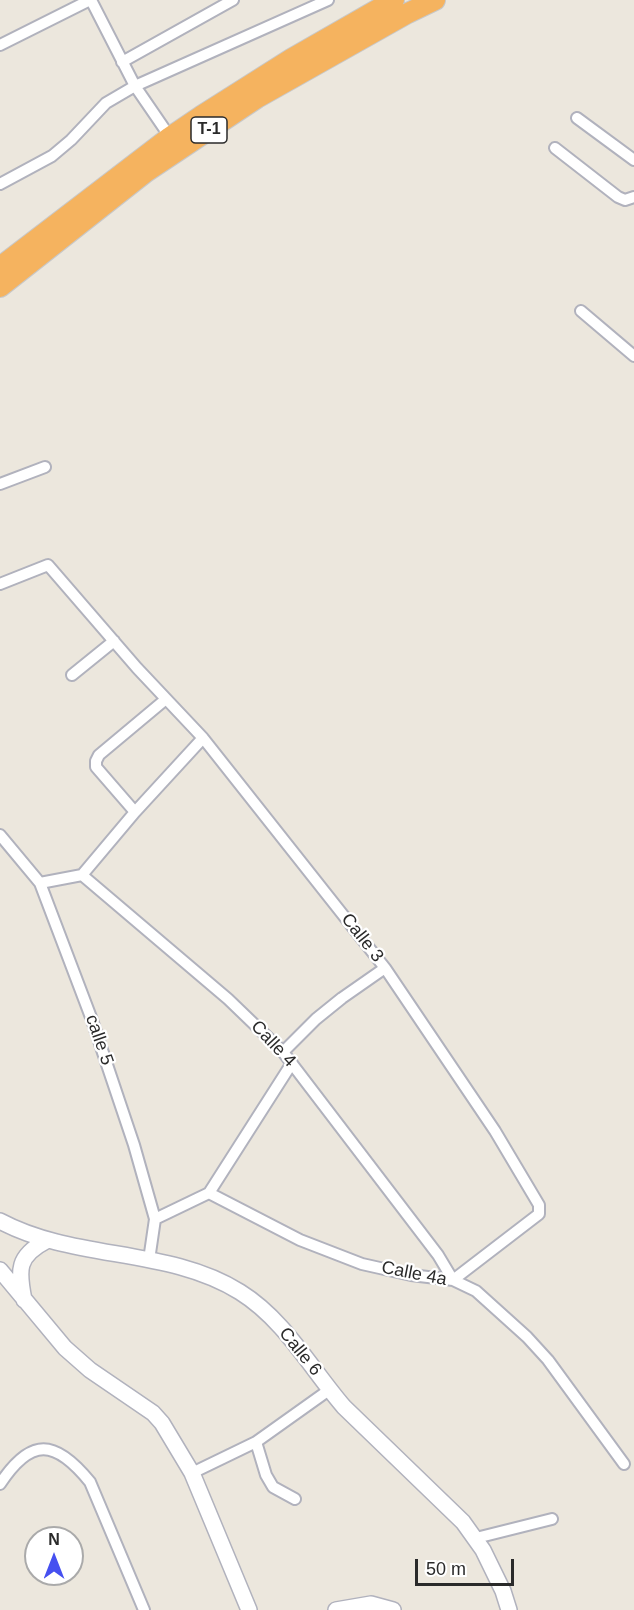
<!DOCTYPE html>
<style>
body{margin:0}
#map{position:relative;width:634px;height:1610px;overflow:hidden;background:#ece7dd;font-family:Helvetica,sans-serif}
canvas{display:block}
.north{position:absolute;left:24px;top:1526px;width:60px;height:60px;box-sizing:border-box;background:#fff;border:2px solid #aaa;border-radius:50%;rotate:0deg;font-size:16px;font-weight:700;line-height:24px;text-align:center;color:#2a2a2a}
.north::after{content:'';display:block;margin:auto;width:21px;height:27px;background:#4650f0;clip-path:polygon(50% 0,100% 100%,50% 72%,0 100%)}
.scale{position:absolute;left:415px;top:1559px;width:99px;height:27px;box-sizing:border-box;border:3px solid #2a2a2a;border-top:0;padding-left:8px;font-size:18px;line-height:21px;white-space:nowrap;color:#2a2a2a;-webkit-text-stroke:4px #fff;paint-order:stroke}
</style>
<div id="map">
<canvas width="634" height="1610"></canvas>
<div class="north">N</div>
<div class="scale">50 m</div>
</div>
<script>
const context = document.querySelector('canvas').getContext('2d');
context.lineJoin = 'round';
function trace(path, color, width, dash) { context.strokeStyle = color; context.lineWidth = width; context.lineCap = dash ? 'butt' : 'round'; context.setLineDash(dash || []); context.stroke(path); }
function drawText(font, color, halo, rows, align = 'center') {
  context.font = font + ' Helvetica,sans-serif'; context.lineWidth = 4.5; context.setLineDash([]); context.textBaseline = 'middle'; context.strokeStyle = halo; context.fillStyle = color; for (const [text, x, y, turn = 0] of rows) {
    context.save(); context.translate(x, y); context.rotate((+turn || 0) * Math.PI / 180); context.textAlign = isNaN(turn) ? turn : align; if (halo) context.strokeText(text, 0, 0); context.fillText(text, 0, 0); context.restore();
  }
}
const street = new Path2D(`
 M91,0L135,86L170,137
 M0,45L90,0
 M122,62L233,0
 M577,118L634,160
 M555,148L618,197L625,200L634,197
 M0,184L52,156L71,140L106,103L135,86L328,0
 M581,311L634,356
 M0,484L45,467
 M0,584L48,565L137,668L203,738
 M72,675L114,641
 M135,812L96,767V761L99,755L166,699
 M0,835L40,883L92,1020L134,1145L155,1219L149,1260
 M40,883L82,875L228,999L283,1052L438,1255L453,1280L539,1214V1205L495,1131L385,968L203,738L135,812L82,875
 M283,1052L316,1019L342,998L385,968
 M209,1193L300,1240L362,1264L411,1275L453,1280L476,1291L527,1337L548,1360L624,1464
 M155,1219L209,1193L292,1063
 M256,1442L266,1475L273,1487L295,1499
 M192,1473L256,1442L329,1390
 M0,1484C31,1437 55,1439 90,1482L144,1610
 M476,1538L552,1519`);
const secondary = new Path2D(`
 M0,1221C75,1261 168,1247 240,1292C285,1320 311,1369 344,1407L463,1522L483,1550L503,1591L509,1610
 M0,1270L65,1348L90,1370L153,1413L162,1423L192,1473L249,1610
 M24,1300C18,1270 17,1256 46,1241
 M336,1610L371,1604L393,1610`);
const highway = new Path2D(`
 M0,267L170,137L201,116L291,59L394,0
 M0,287L146,172L257,98L408,13L435,0`);
trace(street, '#b1b2bd', 14);
trace(secondary, '#b1b2bd', 18);
trace(highway, '#c8c8c8', 22);
trace(street, '#fff', 10);
trace(secondary, '#fff', 15);
trace(highway, '#f5b35f', 20);
for (const [x, y, w] of [
 [209,130,36]
]) { const box = new Path2D(); box.roundRect(x - w / 2, y - 13, w, 26, 4.5); context.fillStyle = '#fff'; context.fill(box); trace(box, '#2a2a2a', 1.5); }
drawText('bold 16px', '#2a2a2a', null, [
 ["T-1",209,130]
]);
drawText('18px', '#2a2a2a', '#fff', [
 ["Calle 3",362,938,52],
 ["calle 5",99,1040,71],
 ["Calle 4",273,1044,47],
 ["Calle 4a",414,1274,11],
 ["Calle 6",300,1352,51]
]);
</script>
